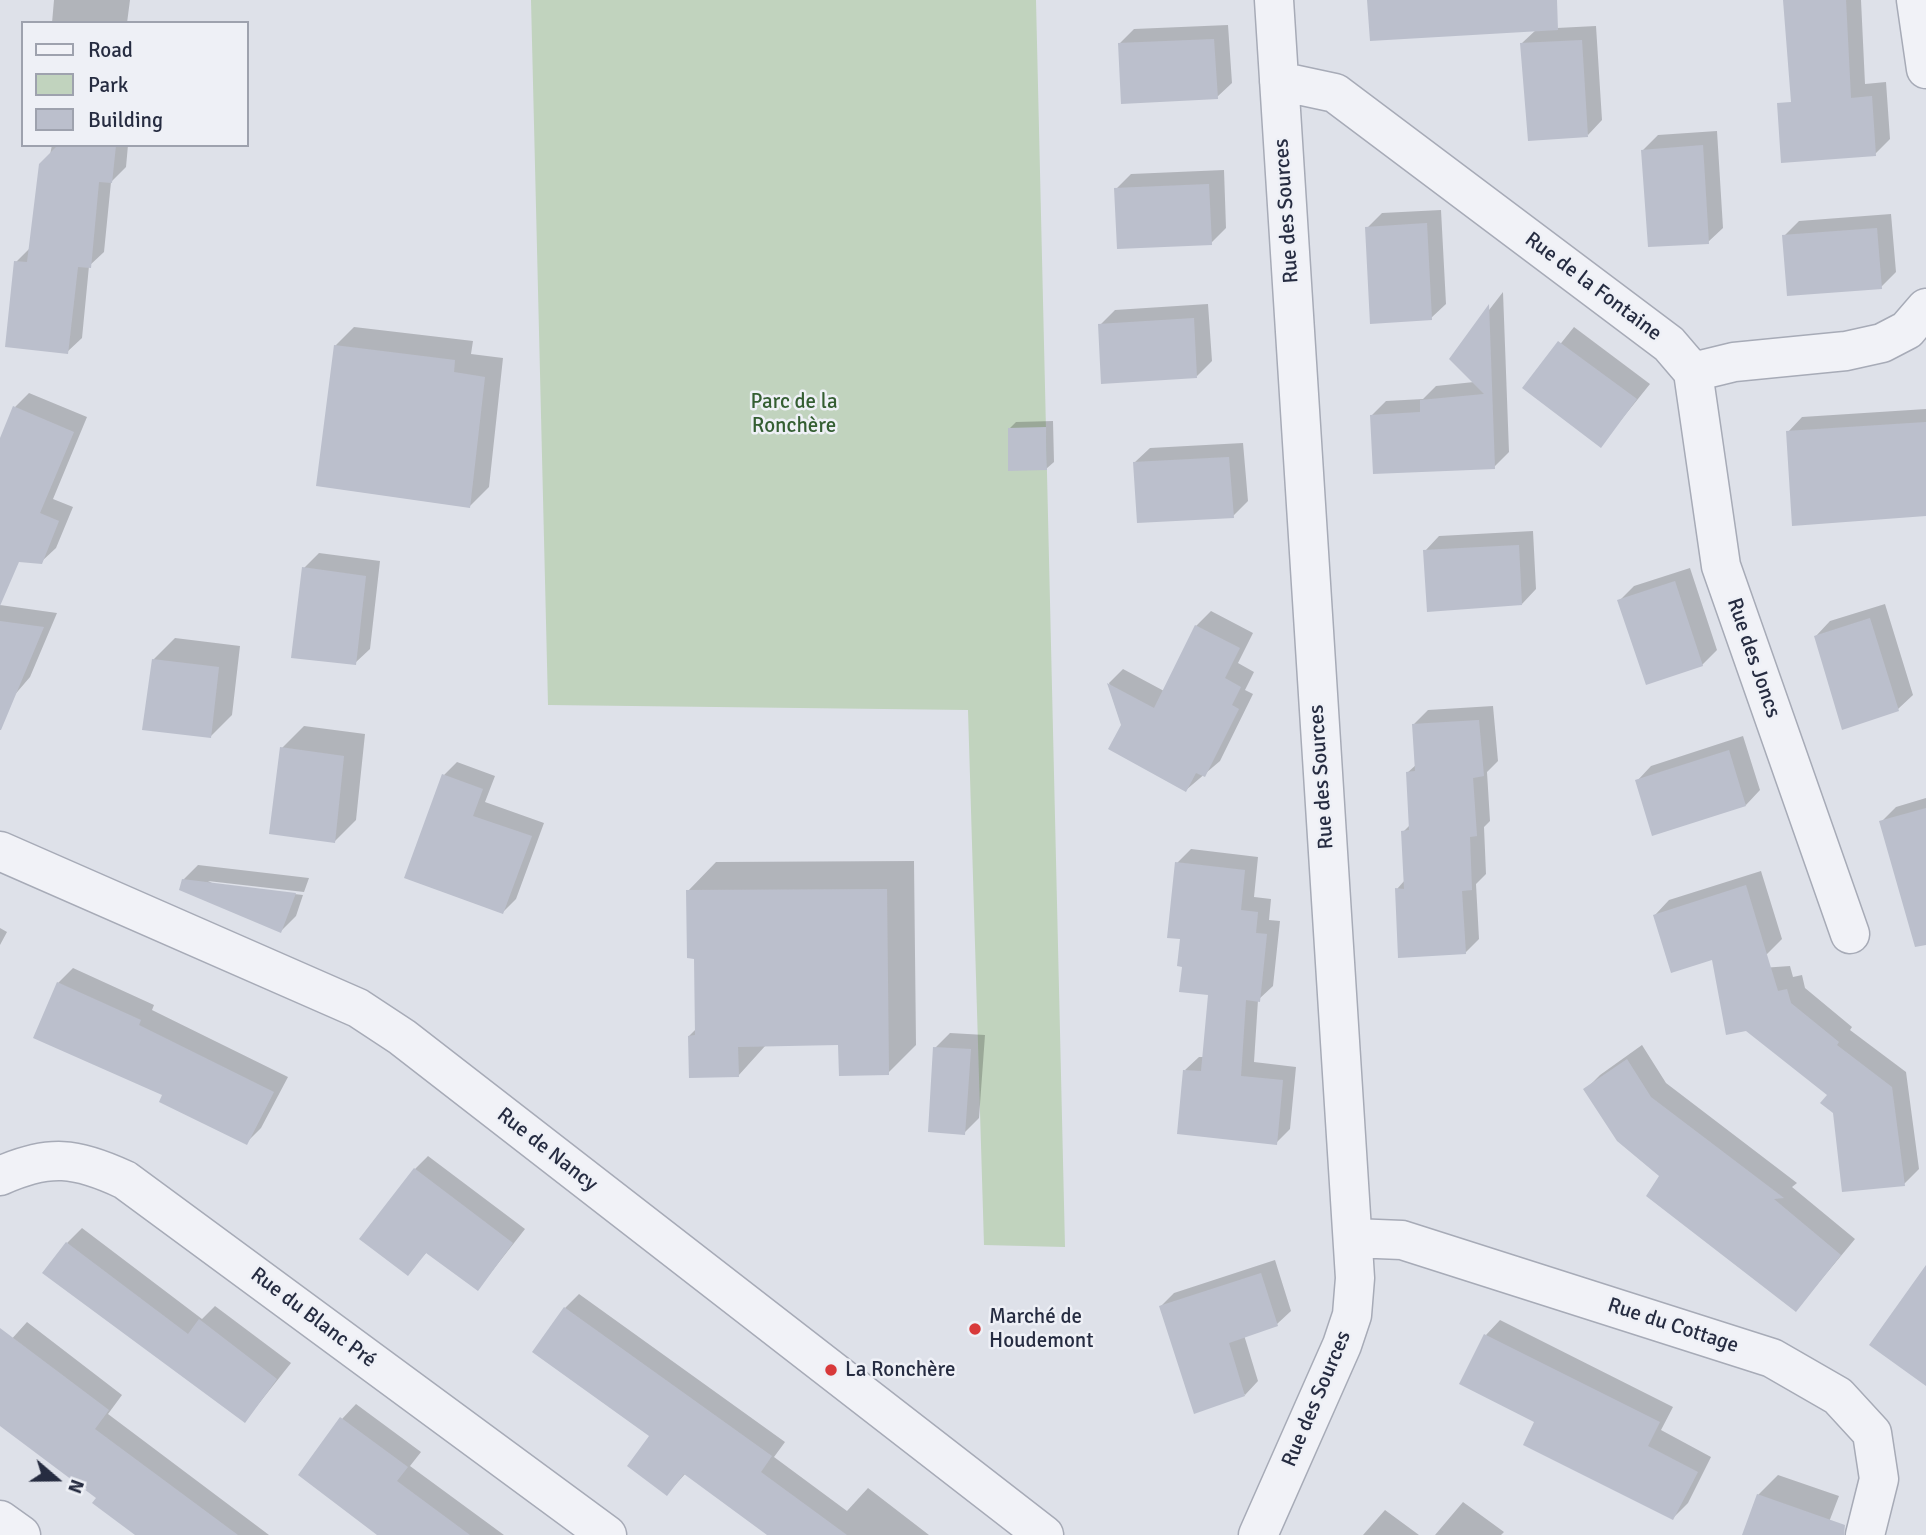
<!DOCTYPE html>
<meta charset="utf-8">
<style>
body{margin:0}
#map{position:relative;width:1926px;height:1535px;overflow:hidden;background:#dee1e9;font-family:Signika,sans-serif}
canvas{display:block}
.legend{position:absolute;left:21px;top:21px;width:228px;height:126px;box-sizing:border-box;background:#eef0f6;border:2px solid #9ea2ae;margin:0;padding:9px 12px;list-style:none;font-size:21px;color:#262c41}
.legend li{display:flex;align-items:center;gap:14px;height:35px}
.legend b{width:35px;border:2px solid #9ea2ae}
.north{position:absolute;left:21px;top:1444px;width:70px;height:70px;-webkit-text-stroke:5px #eef0f6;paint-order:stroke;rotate:110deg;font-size:19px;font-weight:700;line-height:28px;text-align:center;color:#262c41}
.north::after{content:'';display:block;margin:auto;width:24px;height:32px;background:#262c41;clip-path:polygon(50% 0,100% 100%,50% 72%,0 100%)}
</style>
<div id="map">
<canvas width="1926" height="1535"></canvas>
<ul class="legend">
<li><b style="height:9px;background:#f1f2f7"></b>Road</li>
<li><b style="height:19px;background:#c1d3be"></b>Park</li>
<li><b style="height:19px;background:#bbbfcc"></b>Building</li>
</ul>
<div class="north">N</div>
</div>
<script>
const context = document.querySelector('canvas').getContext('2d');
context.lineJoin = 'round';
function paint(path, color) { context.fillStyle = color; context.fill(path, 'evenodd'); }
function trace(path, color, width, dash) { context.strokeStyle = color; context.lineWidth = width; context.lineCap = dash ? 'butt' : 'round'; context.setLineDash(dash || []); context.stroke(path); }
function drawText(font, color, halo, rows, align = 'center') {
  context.font = font + ' Signika,sans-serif'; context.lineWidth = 5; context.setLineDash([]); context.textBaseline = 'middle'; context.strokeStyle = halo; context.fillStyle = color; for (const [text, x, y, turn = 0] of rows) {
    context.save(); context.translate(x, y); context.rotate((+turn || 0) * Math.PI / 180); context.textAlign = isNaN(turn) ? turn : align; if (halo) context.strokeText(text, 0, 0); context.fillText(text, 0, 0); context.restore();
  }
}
paint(new Path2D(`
 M531,0H1036L1065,1247L984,1245L968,710L548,705Z`), '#c1d3be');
paint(new Path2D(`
 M54,0H130L127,23H52Z
 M1785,0H1861L1865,84L1886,82L1890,139L1875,154Z
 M1228,25L1232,83L1217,97L1119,44L1134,29Z
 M1596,26L1602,120L1588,135L1522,43L1537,29Z
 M1717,131L1723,228L1708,242L1643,150L1658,135Z
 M52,145H128L126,167L111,182L104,252L89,266L82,338L67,352L16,262L31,247Z
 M1224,170L1226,228L1211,243L1116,189L1131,174Z
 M1441,210L1446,304L1431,318L1367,228L1382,213Z
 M1891,214L1896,272L1881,287L1784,236L1799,221Z
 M1503,292L1509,452L1494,467L1372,415L1386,401L1423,399L1436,386L1474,382L1451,359Z
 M1208,304L1212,361L1197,376L1100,325L1115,310Z
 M354,327L473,341L471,354L503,358L489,487L470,506L335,346Z
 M1574,327L1650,384L1601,445L1525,388Z
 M29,393L87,417L53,499L73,507L56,548L41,562L0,559V443L15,407Z
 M1926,409V515L1788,432L1802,417Z
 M1053,421L1054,462L1046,469L1009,429L1016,422Z
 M1243,443L1248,501L1233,516L1135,462L1150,448Z
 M1533,531L1536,589L1522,604L1425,551L1439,536Z
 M319,553L380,561L370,649L355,663L304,568Z
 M1690,568L1717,650L1702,665L1619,601L1634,586Z
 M1885,604L1913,695L1898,709L1816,636L1830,621Z
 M0,605L57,613L30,677L0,712Z
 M1211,611L1253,633L1238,663L1254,672L1245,690L1253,694L1220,761L1186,790L1123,725L1109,683L1123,669L1164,691L1196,626Z
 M175,638L240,646L232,715L211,736L153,660Z
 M1493,706L1498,761L1487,772L1490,821L1484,827L1486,874L1476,884L1479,939L1465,953L1397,889L1405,880L1403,832L1411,824L1407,773L1417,764L1414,724L1428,710Z
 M304,726L365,734L356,820L334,842L282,748Z
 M1743,736L1760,790L1746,805L1637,781L1651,766Z
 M457,762L495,776L485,802L544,823L516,899L503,912L444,775Z
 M1926,798V907L1881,822L1896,807Z
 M1191,849L1258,857L1254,897L1271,899L1269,920L1280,921L1273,986L1258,1000L1254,1062L1296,1067L1290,1129L1276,1143L1185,1070L1199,1057H1204L1210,994L1183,965L1177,863Z
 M914,861L916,1045L888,1073L840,1044L766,1045L738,1076L689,1036L696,1029V957L688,891L716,862Z
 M198,865L309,878L304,892L208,881L216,885L303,895L296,916L281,931L183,880Z
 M1761,871L1782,939L1767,954L1716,969L1714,957L1655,915L1669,900Z
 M0,928L7,932L0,945Z
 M1790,966L1793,977L1802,975L1805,988L1852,1027L1850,1030L1906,1072L1919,1169L1904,1184L1834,1112L1829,1095L1733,970Z
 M73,968L154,1005L152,1010L288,1077L261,1128L246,1143L165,1094L58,983Z
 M950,1033L985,1035L979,1118L964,1133L935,1048Z
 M1642,1045L1666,1083L1797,1183L1792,1187L1855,1239L1796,1310L1661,1175L1586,1089L1600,1075Z
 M428,1156L525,1229L478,1289L427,1252L408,1273L415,1169Z
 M82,1228L202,1319L215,1306L291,1363L245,1421L67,1243Z
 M1275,1260L1291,1311L1277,1324L1244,1335L1258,1381L1245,1395L1161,1306L1174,1293Z
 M579,1294L785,1442L774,1457L847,1511L868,1488L929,1535H770L686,1473L667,1494L652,1436L565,1308Z
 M1500,1320L1673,1407L1661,1430L1711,1457L1688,1503L1673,1518L1536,1422L1486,1335Z
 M27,1322L122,1395L108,1414L269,1535H138L99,1497L0,1424V1352Z
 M356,1404L421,1452L410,1466L504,1535H380L342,1419Z
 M1778,1475L1839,1496L1824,1535H1743L1758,1495Z
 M1463,1502L1504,1532L1501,1535H1435Z
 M1385,1510L1419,1535H1363Z`), '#0003');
paint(new Path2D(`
 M1367,0H1557L1558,30L1370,41Z
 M1783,0H1846L1851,98L1872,96L1876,156L1781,163L1777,103L1791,102Z
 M1214,39L1218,99L1121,104L1118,43Z
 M1582,40L1588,137L1528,141L1520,43Z
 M58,145H116L112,183L99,182L91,268L78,267L68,354L5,347L14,261L27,262L39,164Z
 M1703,145L1709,244L1648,247L1641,150Z
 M1209,184L1212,245L1117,249L1114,188Z
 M1427,223L1432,320L1370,324L1365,227Z
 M1877,228L1882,289L1787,296L1782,235Z
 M1489,304L1495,469L1373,474L1370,415L1420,412V400L1484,394L1449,359Z
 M1194,318L1197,378L1101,384L1098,324Z
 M1558,341L1637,399L1601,448L1522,388Z
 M334,345L455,360L454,372L485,377L470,508L316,486Z
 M13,406L74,432L40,513L59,521L42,564L19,562L0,606V438Z
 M1926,422V516L1792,526L1786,431Z
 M1046,427L1047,470L1008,471V428Z
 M1229,457L1234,518L1137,523L1133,462Z
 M1519,545L1522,605L1427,612L1423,550Z
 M302,567L366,576L356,665L291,658Z
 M1675,581L1703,666L1646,685L1617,600Z
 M1870,618L1899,711L1842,730L1814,636Z
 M0,621L44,627L1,730H0Z
 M1195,625L1240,648L1225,678L1241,687L1232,705L1239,709L1205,777L1196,773L1186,792L1108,749L1121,725L1107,683L1154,708Z
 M152,659L219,667L211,738L142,730Z
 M1479,720L1484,776L1473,778L1477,836L1470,837L1472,890L1462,891L1466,954L1398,958L1395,888L1404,889L1401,831L1409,830L1406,772L1415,771L1412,724Z
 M280,747L344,756L335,843L269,834Z
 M1729,750L1746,806L1652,836L1635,780Z
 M442,774L483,789L473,816L532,836L503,914L404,878Z
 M1926,808V945L1915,947L1879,821Z
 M1175,862L1245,870L1241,910L1258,912L1256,933L1267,934L1260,1002L1246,1000L1241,1076L1283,1080L1277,1145L1177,1134L1183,1070L1201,1071L1208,995L1179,992L1182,967L1177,966L1180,939L1167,938Z
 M182,879L296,893L281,933L179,890Z
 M1746,885L1778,991L1787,989L1791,1003L1839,1042L1837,1045L1892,1087L1905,1186L1842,1192L1833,1113L1820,1103L1827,1095L1746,1031L1726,1035L1712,960L1671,973L1653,915Z
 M887,889L889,1075L839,1076L838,1045L738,1047L739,1077L689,1078L688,1036L695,1035L694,959L687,958L686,890Z
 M57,982L141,1020L139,1025L274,1092L247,1145L159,1102L162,1095L33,1038Z
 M933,1047L971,1049L965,1135L928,1132Z
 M1627,1059L1651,1097L1784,1198L1774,1199L1841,1255L1796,1312L1646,1196L1659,1176L1617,1141L1583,1089Z
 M414,1168L513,1243L478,1291L426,1253L408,1276L359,1239Z
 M66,1242L188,1334L199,1319L277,1379L245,1423L42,1273Z
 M1926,1265V1386L1869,1345Z
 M1261,1273L1278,1326L1229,1343L1245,1396L1194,1414L1159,1306Z
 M564,1307L772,1456L761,1472L847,1535H767L684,1474L667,1496L627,1466L649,1436L532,1352Z
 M0,1328L109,1410L95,1429L238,1535H135L92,1503L96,1498L0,1426Z
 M1484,1334L1660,1422L1648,1446L1698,1472L1673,1520L1523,1445L1534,1422L1459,1384Z
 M340,1417L408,1467L397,1481L470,1535H377L298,1475Z
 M1757,1494L1845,1525L1844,1535H1742Z`), '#bbbfcc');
const minor = new Path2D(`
 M1916,0L1926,69
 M1279,81L1335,93L1669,344L1693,372L1734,362L1846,351L1882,343L1907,330L1926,308
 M1693,372L1721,566L1850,934
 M0,1176C49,1154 76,1157 125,1180L607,1535
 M1353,1238L1402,1240L1772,1358L1838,1396L1872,1433L1879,1479L1865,1535
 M0,1520L21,1535
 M1258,1535L1342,1345L1352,1315L1355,1278L1274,0`);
const tertiary = new Path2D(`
 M0,851L358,1008L402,1037L1044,1535`);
trace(minor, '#a7abb7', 41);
trace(tertiary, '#a7abb7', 41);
trace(minor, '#f1f2f7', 38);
trace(tertiary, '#f1f2f7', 38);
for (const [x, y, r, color] of [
 [975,1329,7,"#d8393a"],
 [831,1370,7,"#d8393a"]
]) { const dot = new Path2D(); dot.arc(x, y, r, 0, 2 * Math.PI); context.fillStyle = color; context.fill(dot); trace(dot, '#eef0f6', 2.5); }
drawText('21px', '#262c41', '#eef0f6', [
 ["Rue des Sources",1287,211,-94],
 ["Rue de la Fontaine",1593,287,37],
 ["Rue des Joncs",1753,658,71],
 ["Rue des Sources",1322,777,-94],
 ["Rue de Nancy",547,1150,38],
 ["Rue du Blanc Pré",313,1318,37],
 ["Rue du Cottage",1673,1326,18],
 ["Rue des Sources",1317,1399,-67]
]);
drawText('21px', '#345e32', '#eef0f6', [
 ["Parc de la",794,402],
 ["Ronchère",794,426]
]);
drawText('21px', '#262c41', '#eef0f6', [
 ["Marché de",989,1317],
 ["Houdemont",989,1341],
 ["La Ronchère",845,1370]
], 'left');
</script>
